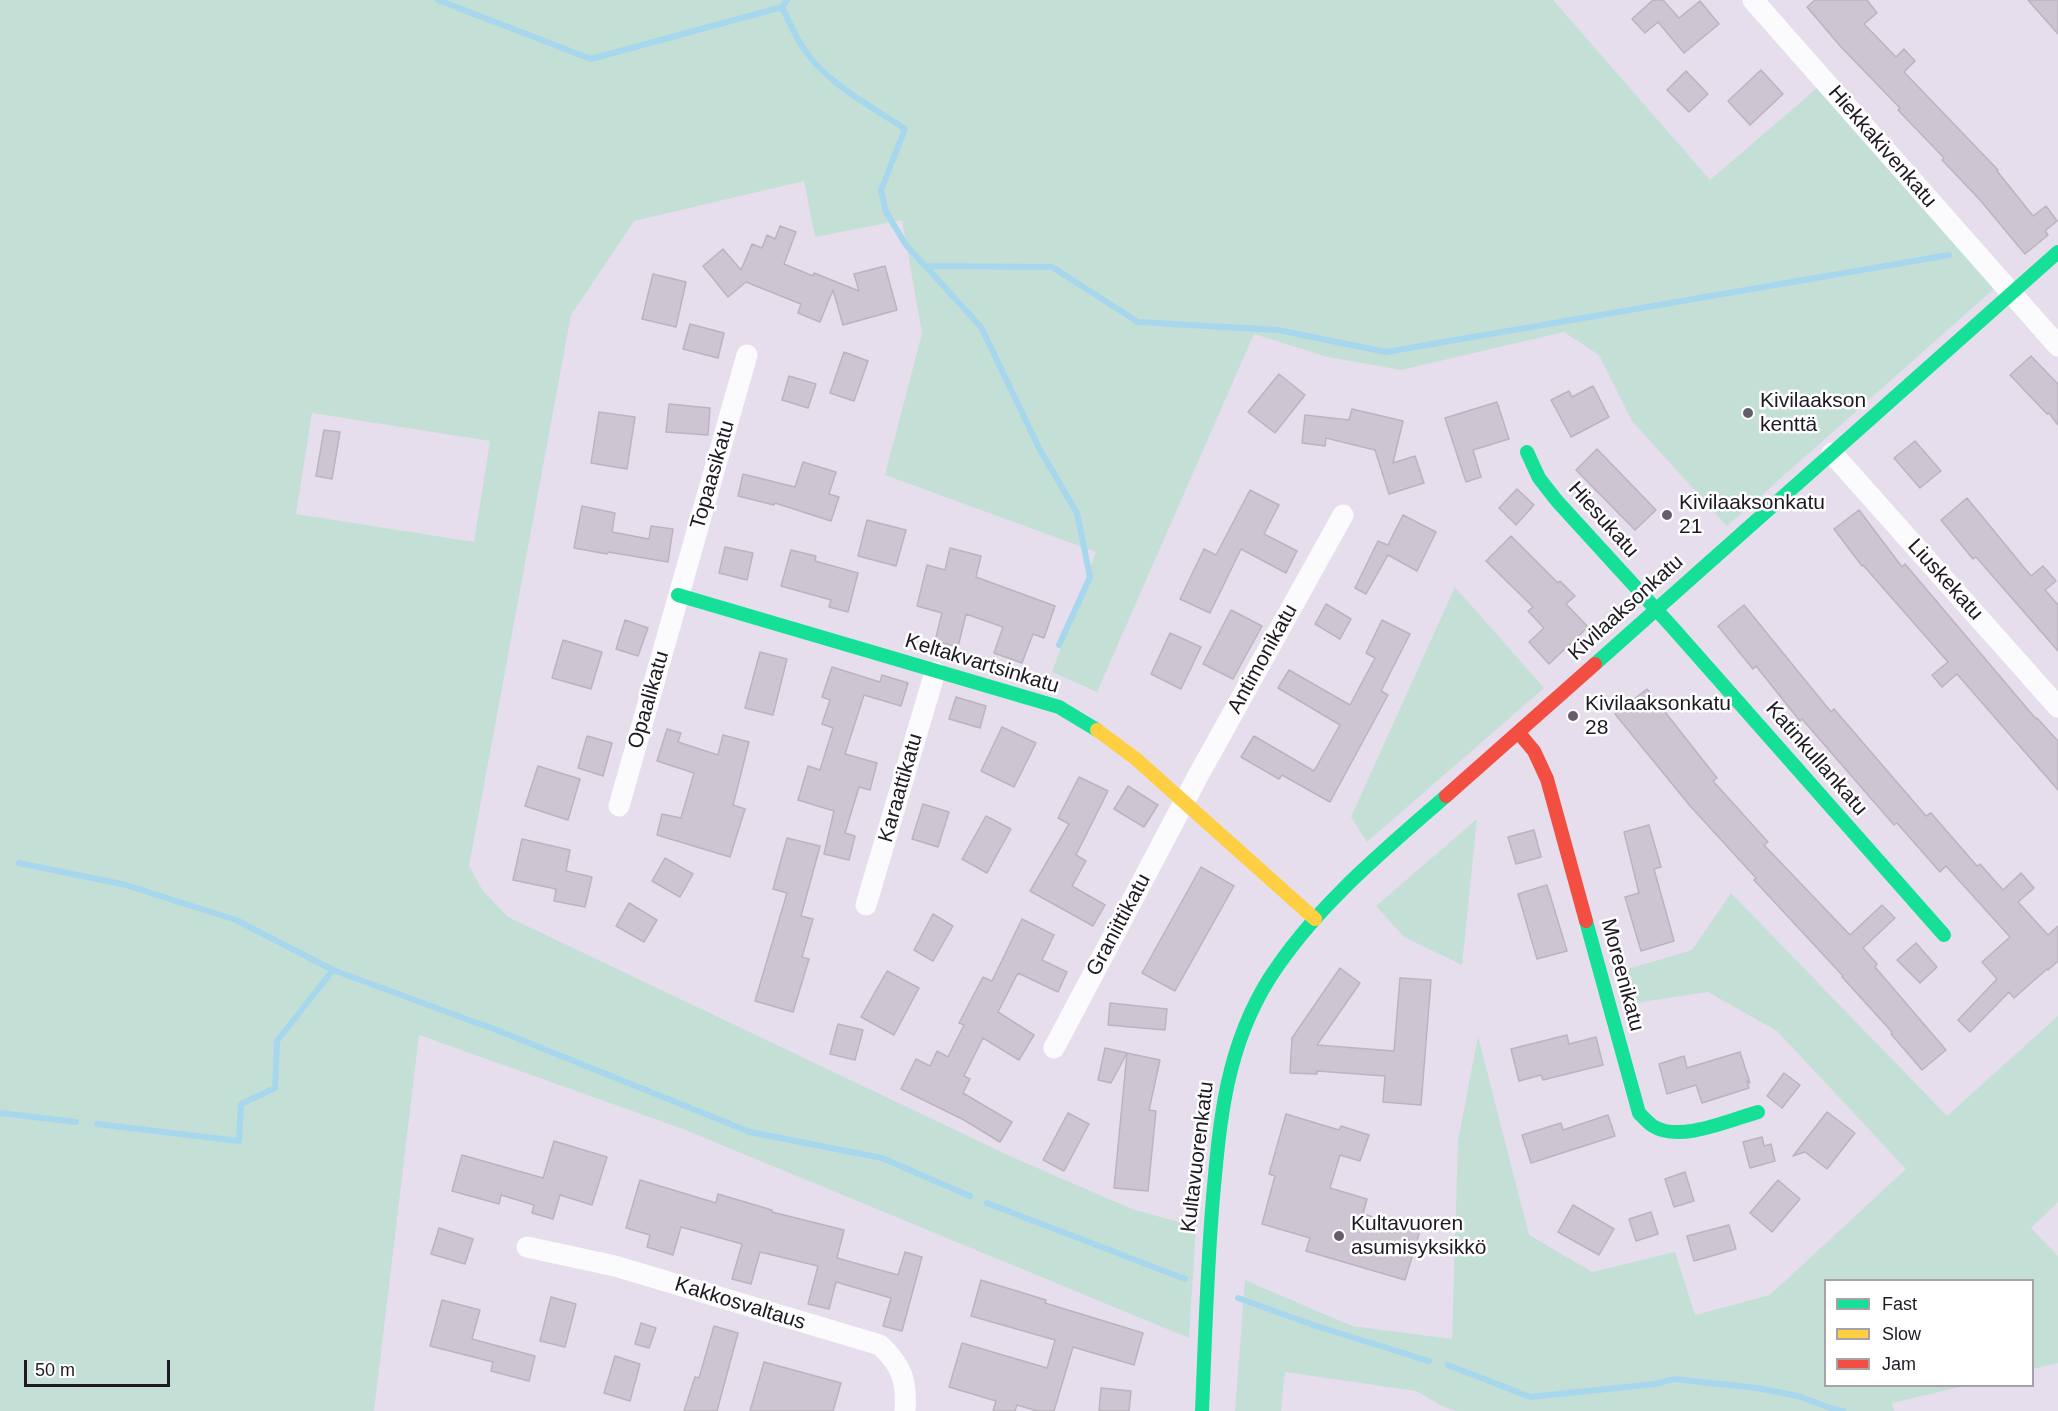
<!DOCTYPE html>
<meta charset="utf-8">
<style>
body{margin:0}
#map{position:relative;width:2058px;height:1411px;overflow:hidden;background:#e6deed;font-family:Arial,sans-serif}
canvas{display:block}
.legend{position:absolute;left:1824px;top:1279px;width:210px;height:108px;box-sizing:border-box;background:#fff;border:2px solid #a5a3a7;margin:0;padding:8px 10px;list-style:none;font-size:18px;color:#1f1923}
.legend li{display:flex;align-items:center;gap:12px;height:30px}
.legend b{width:30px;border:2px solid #a5a3a7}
.scale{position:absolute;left:24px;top:1360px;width:146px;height:27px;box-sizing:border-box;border:3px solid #1f1923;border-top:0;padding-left:8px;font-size:18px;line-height:21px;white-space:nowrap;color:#1f1923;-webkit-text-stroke:4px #fff;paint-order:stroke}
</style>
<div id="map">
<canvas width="2058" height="1411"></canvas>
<ul class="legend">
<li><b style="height:8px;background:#16e098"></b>Fast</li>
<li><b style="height:8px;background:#ffcf43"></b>Slow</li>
<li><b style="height:8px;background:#f24e42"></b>Jam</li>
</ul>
<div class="scale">50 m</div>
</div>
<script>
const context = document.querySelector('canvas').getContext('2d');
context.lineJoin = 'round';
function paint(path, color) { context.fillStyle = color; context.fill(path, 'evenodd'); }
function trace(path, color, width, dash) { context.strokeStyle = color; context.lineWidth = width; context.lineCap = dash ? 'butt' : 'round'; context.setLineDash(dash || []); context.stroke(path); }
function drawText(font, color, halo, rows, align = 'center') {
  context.font = font + ' Arial,sans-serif'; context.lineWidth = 5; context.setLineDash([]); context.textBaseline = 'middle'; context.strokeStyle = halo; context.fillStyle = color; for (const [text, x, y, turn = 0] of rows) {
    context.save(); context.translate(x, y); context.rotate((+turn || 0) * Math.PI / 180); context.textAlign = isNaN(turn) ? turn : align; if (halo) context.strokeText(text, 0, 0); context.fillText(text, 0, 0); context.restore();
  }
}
paint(new Path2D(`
 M0,0H1553L1710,180L1817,88L1997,286L1727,526L1632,421L1599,355L1564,332L1401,370L1328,357L1254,334L1097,692L1052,672L1096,552L885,475L922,333L902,220L815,237L804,181L634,221L571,315L469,866L483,891L508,917L1012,1157L1132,1209L1196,1227L1189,1338L683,1129L419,1035L374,1411H0ZM312,413L490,441L474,542L296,514Z
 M1455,587L1544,688L1367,842L1351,817Z
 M1477,819L1462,965L1404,937L1376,906Z
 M1731,893L1947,1116L2058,1016V1202L2031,1228L2058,1256V1363L2033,1369L2032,1280H1826V1386H1964L1892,1403L1894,1411H1457L1444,1407L1416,1391L1285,1372L1281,1411H1235L1245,1280L1352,1326L1452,1339L1458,1141L1478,1036L1529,1235L1592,1272L1675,1252L1695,1315L1770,1295L1906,1169L1777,1031L1708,992L1628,1004L1621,971L1692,950Z`), '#c4dfd6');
trace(new Path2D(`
 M438,0L591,59L782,7L787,0
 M782,7C790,24 797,41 809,56C832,86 874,108 905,129L881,190L886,212L906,245L981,327L1040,450L1077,513L1090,577L1059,645
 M925,266L1052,267L1138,322L1278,330L1386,352L1949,255
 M19,863L126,885L236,920L333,970L499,1031L750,1132L882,1158L970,1196
 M0,1113L76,1122
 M97,1124L239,1141L241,1104L275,1088L277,1041L333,970
 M987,1203L1185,1279
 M1238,1298L1316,1326L1429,1361
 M1448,1365L1530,1397L1655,1384L1674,1379L1757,1388L1798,1396L1833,1409L1843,1411`), '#a6d7ed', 6);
const building = new Path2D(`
 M1653,0H1663L1679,18L1700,1L1719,24L1684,53L1658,22L1645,33L1632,19Z
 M1815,0H1867L1877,13L1864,24L1896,57L1904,49L1915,61L1904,72L1998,170L1997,171L2033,216L2046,206L2057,221L2045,231L2048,235L2025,254L1980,200L1942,160L1944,158L1898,110L1900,108L1841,47L1807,7Z
 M2028,0H2058V34Z
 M1761,70L1783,94L1750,125L1728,101Z
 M1686,71L1708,94L1689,112L1667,90Z
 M780,226L796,232L784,264L813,276L814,273L859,291L854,274L885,266L897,310L843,325L833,290L820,322L798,313L801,304L746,282L728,297L703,266L723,249L741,270L752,244L762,248L767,235L775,239Z
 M653,274L686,282L676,327L642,319Z
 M690,324L724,333L718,358L683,349Z
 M844,352L868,361L854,401L830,393Z
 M2031,356L2058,384V425L2049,413L2047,414L2010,375Z
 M1279,374L1305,395L1275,433L1248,412Z
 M789,376L816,384L808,408L782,400Z
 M1593,386L1609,417L1571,437L1551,400L1569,391L1572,397Z
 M1497,402L1509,439L1473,450L1481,477L1466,482L1445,418Z
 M669,404L710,408L708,435L666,432Z
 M1352,409L1403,421L1393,463L1415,456L1424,483L1389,494L1375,450L1326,438L1325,446L1302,443L1305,415L1349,420Z
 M599,412L635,417L627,469L591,463Z
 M324,430L340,432L332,479L316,476Z
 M1915,441L1941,471L1920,488L1894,458Z
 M1597,449L1656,510L1635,530L1576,470Z
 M803,462L836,472L829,494L839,497L831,521L775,503L774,505L738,496L743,474L795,487Z
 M1517,489L1534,505L1516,525L1499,508Z
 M1250,490L1279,505L1264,534L1297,551L1286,573L1241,549L1210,613L1180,599L1204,549L1216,555Z
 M1967,498L2031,576L2043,566L2056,581L2045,590L2058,605V651L1976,557L1973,559L1941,520Z
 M582,506L615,513L612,532L649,539L651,526L673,529L668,562L608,552L607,554L574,548Z
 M1859,510L1902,567L1905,564L2036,719L2037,718L2058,741V790L1957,674L1942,687L1932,675L1948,662L1863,565L1862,566L1834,529Z
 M1403,515L1436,532L1417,571L1388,555L1366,594L1355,588L1378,541L1388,545Z
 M867,520L906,530L896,566L858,556Z
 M1511,536L1558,583L1560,581L1575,596L1566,604L1588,627L1549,664L1529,642L1544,628L1528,611L1533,607L1486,561Z
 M725,547L753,553L747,580L719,573Z
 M950,548L981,556L976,577L1055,606L1044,638L1033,634L1022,663L994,653L1003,627L966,614L958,647L935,641L942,613L917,606L927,565L945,570Z
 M791,550L816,556L815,561L858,573L848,612L829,607L831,600L781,586Z
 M1326,604L1351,619L1340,639L1315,624Z
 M1744,605L1831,712L1834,709L1926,816L1931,813L1977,866L1980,864L2003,890L2021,873L2034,888L2018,902L2048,935L2058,926V961L2048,970L2047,969L2014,998L2009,992L1970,1032L1958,1020L1997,979L1982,962L2010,937L1946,866L1940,872L1897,823L1894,825L1802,719L1800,721L1756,666L1753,669L1718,626Z
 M1231,610L1262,626L1233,679L1203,664Z
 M625,620L648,628L638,656L616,649Z
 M1382,620L1410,634L1381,691L1388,695L1330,802L1282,775L1279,779L1241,757L1254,736L1314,771L1340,725L1278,688L1289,670L1350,705L1375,658L1366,653Z
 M1170,633L1201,647L1181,689L1151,674Z
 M563,640L602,652L591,689L552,678Z
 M760,652L787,659L773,715L745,708Z
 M832,667L880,682L882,675L908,683L901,706L864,695L845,754L877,763L870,790L859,787L845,833L855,836L849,860L824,854L834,811L798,800L808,766L820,770L833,728L822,724L830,700L822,697Z
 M1647,689L1717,778L1713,781L1768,842L1764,845L1850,935L1882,905L1895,918L1863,948L1877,964L1875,967L1946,1050L1922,1070L1891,1034L1892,1032L1842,977L1843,976L1754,880L1756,878L1691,807L1615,714Z
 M956,697L986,706L980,728L949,719Z
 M1002,727L1036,743L1014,787L981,771Z
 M667,729L681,733L678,742L718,755L723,735L749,742L733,805L745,809L730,857L657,835L662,814L681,818L694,773L657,761Z
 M587,736L612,743L603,776L578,768Z
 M538,766L580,779L568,820L525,806Z
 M1079,777L1108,791L1076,855L1086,861L1072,886L1105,905L1093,926L1030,891L1069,824L1058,818Z
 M1128,786L1158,805L1144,827L1114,809Z
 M923,804L949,812L938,847L912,839Z
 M986,816L1011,829L987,873L962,859Z
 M1649,825L1661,867L1654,869L1674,941L1641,951L1625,897L1639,893L1624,832Z
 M1534,830L1541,857L1516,864L1508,837Z
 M787,838L820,846L801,916L813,919L802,957L809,959L793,1012L755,1001L787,893L773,889Z
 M522,839L570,850L566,871L592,877L585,907L554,901L556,889L513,880Z
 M665,858L693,874L680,897L652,881Z
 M1201,867L1234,886L1175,991L1142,973Z
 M1547,885L1567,951L1537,959L1518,894Z
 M629,903L657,920L644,942L616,926Z
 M933,914L953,926L933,961L914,950Z
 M1022,919L1054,935L1042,960L1067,972L1058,992L1018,973L998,1012L1034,1035L1019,1060L983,1038L964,1076L970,1079L963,1093L1012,1122L1000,1142L964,1120L901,1089L916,1059L930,1066L937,1051L948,1057L964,1025L959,1023L983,977L992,981Z
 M1916,943L1937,967L1920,983L1897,960Z
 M1340,968L1360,983L1317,1045L1394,1051L1400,978L1431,980L1421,1105L1383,1102L1385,1076L1317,1071V1074L1290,1073L1292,1038Z
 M887,971L919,988L894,1035L861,1017Z
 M1110,1003L1167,1009L1165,1030L1108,1025Z
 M838,1024L863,1030L855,1060L830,1054Z
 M1567,1035L1569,1044L1596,1037L1603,1065L1543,1080L1541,1075L1519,1081L1511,1049Z
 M1105,1048L1127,1053L1111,1083L1098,1080Z
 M1740,1052L1750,1083L1747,1081L1749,1088L1702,1103L1696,1085L1667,1094L1659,1064L1684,1056L1687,1068Z
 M1127,1053L1160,1060L1149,1110L1156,1111L1148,1191L1114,1188Z
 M1784,1073L1800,1085L1782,1108L1767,1096Z
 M1827,1112L1855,1133L1827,1169L1805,1152L1793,1156Z
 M1068,1113L1089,1124L1064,1171L1043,1160Z
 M1286,1114L1339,1130L1341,1126L1369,1135L1360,1161L1340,1155L1330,1188L1367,1199L1363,1214L1420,1231L1405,1280L1306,1251L1310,1238L1262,1224L1275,1176L1269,1174Z
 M1608,1115L1615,1136L1531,1163L1522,1135L1561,1123L1563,1130Z
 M1762,1137L1764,1146L1771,1144L1775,1161L1750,1168L1743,1142Z
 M554,1141L607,1157L592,1205L560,1195L553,1219L532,1213L534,1205L501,1195L499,1204L452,1191L462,1155L543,1178Z
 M1685,1172L1694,1201L1674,1207L1665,1179Z
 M640,1180L716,1203L718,1194L772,1210V1212L844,1230L837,1258L898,1275L905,1252L922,1257L902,1331L883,1326L891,1298L836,1282L829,1309L808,1304L818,1266L760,1252L751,1284L732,1279L742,1244L681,1227L673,1255L647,1247L650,1235L626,1228Z
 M1778,1180L1800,1199L1772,1232L1750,1213Z
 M1573,1205L1614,1229L1599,1255L1558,1232Z
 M1651,1212L1658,1234L1636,1241L1629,1219Z
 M1729,1225L1736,1249L1694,1261L1687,1236Z
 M439,1228L473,1239L465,1264L431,1254Z
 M981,1280L1046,1300L1045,1303L1143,1333L1134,1365L1073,1347L1054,1411H1037L1017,1405L1015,1411H993L996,1401L949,1387L962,1343L1047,1368L1055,1340L971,1316Z
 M551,1297L576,1304L565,1347L540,1341Z
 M442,1300L480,1310L472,1339L535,1356L529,1381L491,1371L493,1362L430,1346Z
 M641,1323L656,1328L649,1348L635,1344Z
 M714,1326L738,1333L717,1411H684L695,1377L699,1378Z
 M615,1356L640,1364L630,1401L604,1393Z
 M764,1362L841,1383L833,1411H750Z
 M1101,1388L1131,1391L1129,1411H1099Z`);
paint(building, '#cdc6d2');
trace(building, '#bab4bf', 1.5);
trace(new Path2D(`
 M1753,0L2058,346
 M1832,453L2058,707
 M619,806L747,355
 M866,905L935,672
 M1054,1048L1199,774L1343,515
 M527,1247L615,1266L880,1345C902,1366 907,1380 905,1411`), '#fbfafc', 21);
trace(new Path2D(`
 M1527,452L1539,478L1557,501L1673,628L1944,935
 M678,595L1059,707L1097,730
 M1595,664L2058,252
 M1586,921L1639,1113C1643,1117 1648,1123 1653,1126C1679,1143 1730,1120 1758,1112
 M1202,1411C1205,1340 1207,1268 1213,1197C1220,1119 1226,1048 1269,979C1315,907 1382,852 1446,796`), '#16e098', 14);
trace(new Path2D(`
 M1097,730L1136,759L1315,919`), '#ffcf43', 14);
trace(new Path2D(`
 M1518,732L1534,751L1547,779L1586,921
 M1446,796L1595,664`), '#f24e42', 14);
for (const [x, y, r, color] of [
 [1748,413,6,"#655e6a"],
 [1667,515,6,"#655e6a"],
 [1573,716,6,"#655e6a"],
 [1339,1236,6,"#655e6a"]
]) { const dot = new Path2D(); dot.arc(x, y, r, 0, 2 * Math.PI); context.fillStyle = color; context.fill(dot); trace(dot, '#fff', 2); }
drawText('21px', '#1f1923', '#fff', [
 ["Hiekkakivenkatu",1882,147,49],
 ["Topaasikatu",713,475,-74],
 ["Hiesukatu",1603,520,48],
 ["Liuskekatu",1945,580,48],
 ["Kivilaaksonkatu",1626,608,-42],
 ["Antimonikatu",1263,659,-61],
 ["Keltakvartsinkatu",982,664,17],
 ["Opaalikatu",649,700,-74],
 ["Katinkullankatu",1816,759,49],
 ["Karaattikatu",901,788,-74],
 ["Graniittikatu",1119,925,-62],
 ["Moreenikatu",1622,975,75],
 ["Kultavuorenkatu",1198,1157,-83],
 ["Kakkosvaltaus",740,1304,17]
]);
drawText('21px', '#1f1923', '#fff', [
 ["Kivilaakson",1760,401],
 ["kenttä",1760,425],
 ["Kivilaaksonkatu",1679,503],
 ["21",1679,527],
 ["Kivilaaksonkatu",1585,704],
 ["28",1585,728],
 ["Kultavuoren",1351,1224],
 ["asumisyksikkö",1351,1248]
], 'left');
</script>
